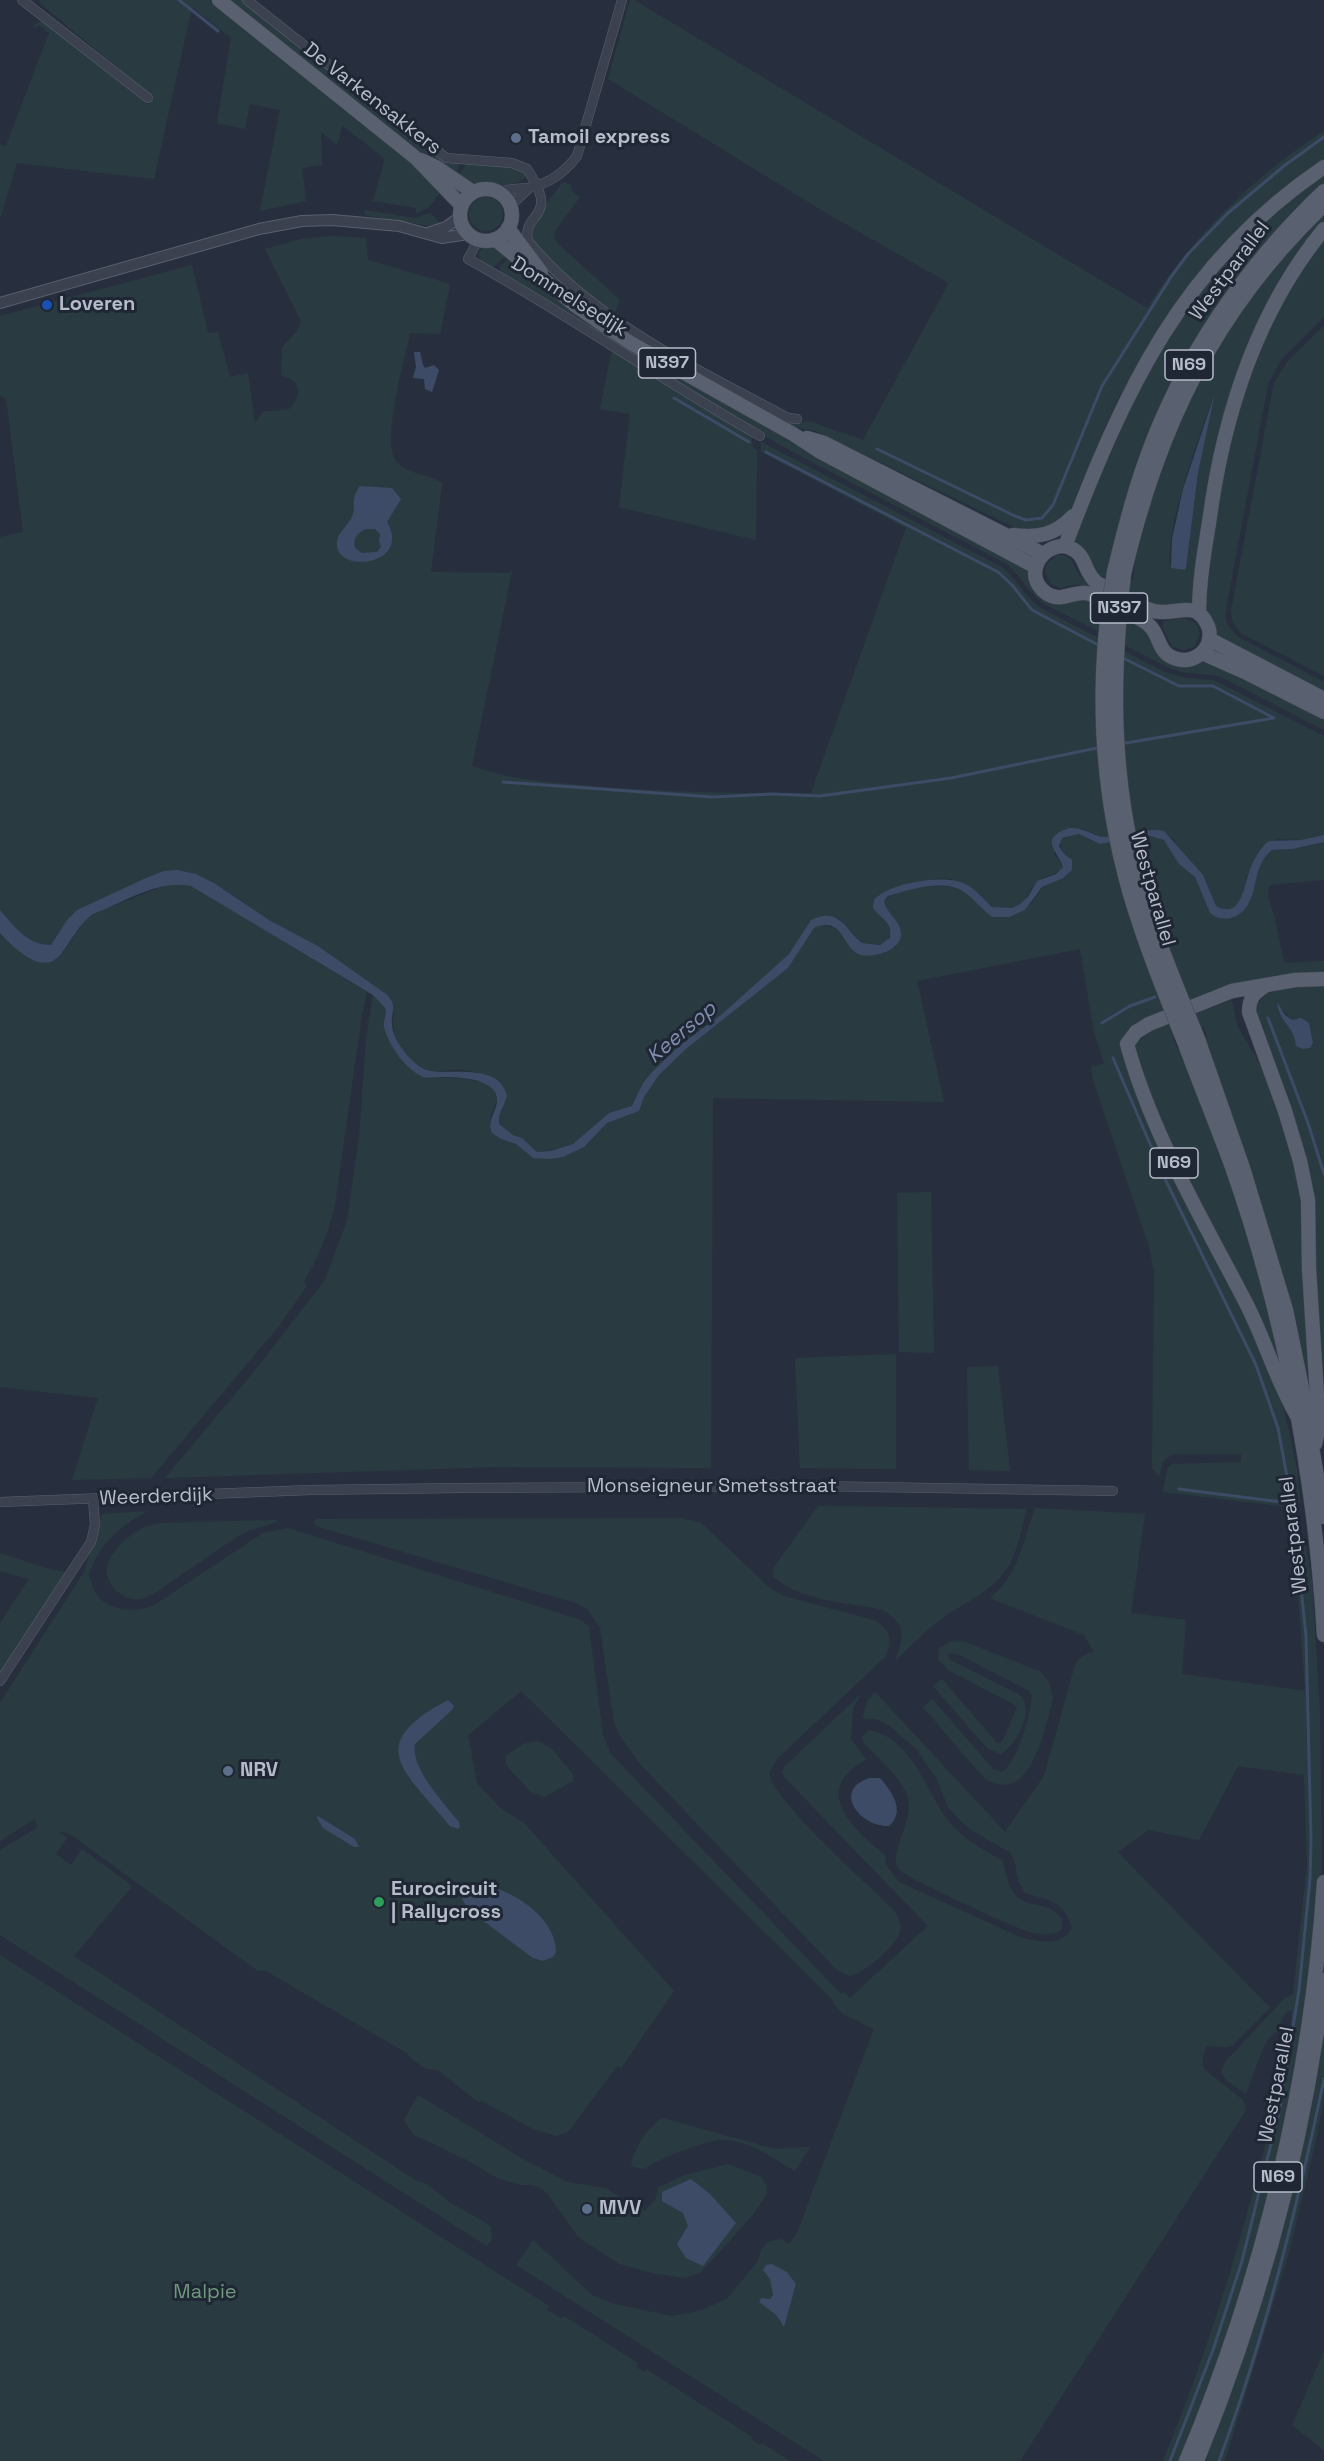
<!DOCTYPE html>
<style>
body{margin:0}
canvas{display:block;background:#272f3f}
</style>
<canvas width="1324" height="2461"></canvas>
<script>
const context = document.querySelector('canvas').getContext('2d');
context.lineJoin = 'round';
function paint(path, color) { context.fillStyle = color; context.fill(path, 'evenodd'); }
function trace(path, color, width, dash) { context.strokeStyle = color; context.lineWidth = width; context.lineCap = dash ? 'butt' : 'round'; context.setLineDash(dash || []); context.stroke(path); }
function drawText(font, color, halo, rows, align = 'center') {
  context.font = font + ' "Space Grotesk",sans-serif'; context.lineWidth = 6; context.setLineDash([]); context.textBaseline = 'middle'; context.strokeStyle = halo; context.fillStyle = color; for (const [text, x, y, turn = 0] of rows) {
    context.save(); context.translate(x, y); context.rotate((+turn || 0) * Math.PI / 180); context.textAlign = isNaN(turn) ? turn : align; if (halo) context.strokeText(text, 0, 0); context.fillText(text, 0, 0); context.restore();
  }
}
paint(new Path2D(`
 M39,0H210L443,189L429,207L416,214V208L373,201L385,159L342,125L337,145L321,132L322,165L302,168L306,201L260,211L280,110L250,104L245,129L217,123L231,38L192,7L154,179L17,163L0,219V145L6,146L49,33L39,25L35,28L33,25L40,22L47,24L148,105L154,98L41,4Z
 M228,0H245L435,156L447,162L461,163L454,176L394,132Z
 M630,0H634L1147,308C1192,237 1253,177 1324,131V164L1277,199L1138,368L1117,400L1071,508L1048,530H1020L816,431C769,425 725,389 685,366C646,343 604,321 569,292C552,278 539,262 527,244L571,289L754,403L795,424L808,421L863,440L949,283L823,211L608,79Z
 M467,163L520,167L526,177C513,190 473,185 457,178Z
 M1324,171V186C1251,255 1192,338 1154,431C1143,456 1134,482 1127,508C1122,524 1116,557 1107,568L1106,575L1133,580C1136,562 1136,541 1140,522C1172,402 1238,297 1324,209V224L1291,271L1271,304L1247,356L1230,400L1215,463L1193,599L1190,603L1161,606L1133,598L1098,578L1094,573L1088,555L1072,540C1097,479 1119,415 1152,357C1194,282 1254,220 1324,171ZM1215,393L1198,473L1186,568L1185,570L1171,568C1162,535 1202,428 1215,393Z
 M563,182L571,185L572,191L580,197L555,231L554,237L557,243L620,300L615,312L632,326L574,285L531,240L530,225Z
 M469 214a17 17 0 1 1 34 0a17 17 0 1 1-34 0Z
 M364,210L414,218L431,213L441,225L429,226L365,215Z
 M1324,234V317L1281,360L1268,384L1225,614L1227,624L1238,637L1324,682V696L1216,635L1204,607L1222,455L1261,337Z
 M332,236L366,238L368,260L450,284L440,334L410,333C405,357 381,443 396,461C406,474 428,474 442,483L431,572L508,573L512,571L472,766C510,780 549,782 590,786C664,792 737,794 811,793L906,528L761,452V442L1000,566C1018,579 1025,599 1044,610L1165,672L1186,678L1214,680L1324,736V835L1301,840L1277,839C1269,847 1259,854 1253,863C1241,879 1250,905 1226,910L1216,906L1203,875L1187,859L1173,839L1153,830L1104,838L1084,829L1064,830L1054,853L1063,867C1056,876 1044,875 1036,883C1031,887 1030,894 1026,899C999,930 977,888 954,880C936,874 895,888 878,895L891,934C887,947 874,946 862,943L838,918L824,916L789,954L721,1015L680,1045L652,1072L632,1106L609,1113L573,1144L551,1151L537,1152L522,1138L513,1135L499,1124V1117L503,1110L494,1080C484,1075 474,1071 463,1070C451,1069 437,1073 426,1070C407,1064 388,1032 394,1013L377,988L369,984L318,946L269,920L230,893L196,874L77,910L67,920L51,945C27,945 15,927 0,910V537L23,532L7,405L6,399L0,396V316L192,265L208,333L218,332L230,377L248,373L255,423L263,412L289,409C303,394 302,381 281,375L282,348L297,331L301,321L265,249L301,239Z
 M489,245L497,247L508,254L493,267L481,261L478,254L484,246Z
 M511,257L761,424L795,444L1029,570L1031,580L1077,600L1093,601L1142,625L1190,665L1203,661L1211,662L1324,717V730L1219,676L1183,672L1167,667L1045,604C1029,594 1021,576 1007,564L791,451L691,393L577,317L503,273L500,271V266Z
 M1324,326V676L1241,633L1233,623L1231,611L1274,383L1288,361Z
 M613,350L684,397L751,436L753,448L757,450L756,540L619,507L630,414L600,409L610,359Z
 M1057,555C1074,554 1072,565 1080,576C1084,581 1091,584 1096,587L1095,591L1078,584L1060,588L1050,583L1045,572L1046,565Z
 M1184,618L1196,623L1200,633L1195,646L1184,651L1172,646L1162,626L1164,621Z
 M1079,834L1100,844L1150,836L1164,839L1179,864L1195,877L1210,913L1237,915C1258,898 1251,868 1272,850L1292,849L1324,842V880L1269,885L1268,897L1275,919L1284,963L1324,961V973C1255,974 1198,997 1136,1023L1127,1030L1122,1042L1242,1301L1282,1401L1297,1469L1300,1502L1296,1503L1297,1508L1163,1492L1167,1469L1172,1464L1241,1462V1454H1173L1163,1461L1159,1477L1152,1468L1154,1271L1149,1246L1093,1080L1091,1067L1104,1063L1094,1032L1080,949L917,981L944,1102L713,1098L711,1468L496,1467L165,1478L257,1368L325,1280L347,1221L359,1138L366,1040L373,995L385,1008L384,1025L391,1044L405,1062L421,1076L466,1079L485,1083L494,1089L497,1099L490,1118L492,1133L501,1139L516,1144L533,1158L584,1147L607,1123L639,1111L644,1097L659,1075L686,1049L788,968L814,928C834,920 844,936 854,951L896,947L884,901C893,889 945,882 959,889C969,894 977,902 984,911L1018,914L1030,905L1042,888L1068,874L1060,841L1062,838Z
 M178,883L191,886L205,894L367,992L362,1014L335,1204C329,1232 319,1257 304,1281L307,1286L278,1327L151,1478L72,1480L98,1398L0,1387V933C12,945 41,974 58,958C72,945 76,926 93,914L164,886Z
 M1324,985V1436L1316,1326L1315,1220L1255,1013C1260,983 1300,986 1324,985ZM1277,1009L1284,1011L1292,1020L1308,1027L1312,1039L1296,1042C1296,1028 1281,1022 1277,1009Z
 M1232,1000L1237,1025L1263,1070L1294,1154L1302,1197L1316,1428L1204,1041L1207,1036L1204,1027L1173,1038L1177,1048L1182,1050V1057L1241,1205L1289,1393L1155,1112L1135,1049L1136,1043L1155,1029Z
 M931,1192L934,1353L899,1352L897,1193Z
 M896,1354V1469L800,1468L795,1358Z
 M998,1366L1010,1471L969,1470L967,1367Z
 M818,1506H831L1027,1509C1021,1528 1018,1553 1006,1570C992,1591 964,1603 944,1617C926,1629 911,1646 895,1661C905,1635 907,1623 880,1609C844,1602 801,1601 773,1576L774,1567Z
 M1035,1508L1145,1514L1131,1613L1186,1620L1182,1674L1305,1691L1294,1537H1304L1312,1580L1320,1713L1322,1865L1316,1939L1295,2084L1252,2269L1183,2461H1163C1204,2361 1237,2258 1263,2153C1275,2107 1288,2058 1292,2010L1285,2013L1277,2031L1268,2039L1261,2053L1246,2094L1225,2079L1221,2071L1226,2061L1284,1999L1293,1994L1307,1866L1304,1775L1238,1766L1199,1840L1148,1830L1118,1852L1270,2008L1233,2045L1228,2047L1207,2046C1203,2052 1201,2064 1205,2070L1243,2100L1246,2110L1020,2461H824L516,2265L533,2240L592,2295L615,2304L671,2316L699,2311L727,2299L758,2261L761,2250L768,2242L780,2239L789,2244L797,2233L874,2029L843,2014L833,2003L834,2001L521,1691L468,1735L477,1783L501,1809L524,1823L674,1991L621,2068L617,2066L568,2132L557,2136L533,2129L482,2101L478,2102L438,2070L427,2069L414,2061L407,2053L266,1971H258L70,1834L58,1831L67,1838L56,1854L71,1865L82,1849L132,1886L74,1956L415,2180L428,2185L452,2204L491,2226L492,2239L487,2246L0,1935V1850L37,1828L35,1819L0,1841V1703L84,1572L102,1514L148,1511C121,1525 100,1544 89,1573C93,1608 124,1616 153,1606L263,1533L288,1528L581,1620L589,1627L603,1736L611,1754L841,1994L844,1992L850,1998L928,1926L784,1777L782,1771L785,1766L860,1695L853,1708L851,1739L866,1760C810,1789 852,1829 885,1855L886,1865L899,1882L1020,1937C1038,1942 1062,1947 1072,1928C1064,1901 1050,1900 1025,1893L1018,1880L1015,1862L1011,1853L971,1830L958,1818L948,1806L936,1778L917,1750L889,1725L877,1719H865L863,1717L868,1700L875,1692L1005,1832L1044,1776L1076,1662L1086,1654L1094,1652L1084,1635L990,1598C1018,1577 1024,1539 1035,1508ZM772,2264L787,2272L796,2287L781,2325L776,2315L759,2302L760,2299H769L773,2295L770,2279L767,2274Z
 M602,1518H682L701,1523L772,1590L784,1596L876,1621C890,1631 893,1640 886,1656L777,1759L769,1773C774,1802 867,1884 893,1909C897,1916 902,1923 900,1932C897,1945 863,1974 850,1976L838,1971L641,1765L620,1736L614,1722L600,1627L587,1609L573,1602L316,1526L314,1522L317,1519Z
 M277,1520V1522L248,1531L235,1538L153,1594C150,1595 144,1599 140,1599C124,1601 104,1585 107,1568C110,1552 128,1535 143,1528C158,1521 177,1523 194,1522C222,1521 249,1521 277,1520Z
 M0,1553L48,1569L66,1572L0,1674V1623L29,1579L0,1571Z
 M963,1641L1041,1672L1049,1682L1053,1698C1045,1726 1032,1807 985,1779L923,1707L932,1699L993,1769L1002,1772C1017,1763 1031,1713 1032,1695L1030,1691L957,1654L949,1653L948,1658L951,1660L1018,1694C1037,1707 1017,1746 1000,1754L987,1748L933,1686L942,1679L997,1743L1002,1742L1017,1708L1014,1704L948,1670L938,1659L939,1648L950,1642Z
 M869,1730C914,1739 925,1792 950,1823C963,1839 985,1851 1003,1861C1005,1870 1007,1881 1011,1889C1023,1912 1046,1897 1062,1919V1929C1054,1937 1038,1934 1027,1931C1011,1926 906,1878 899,1869C887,1854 917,1818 907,1794C898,1774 877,1758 863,1742L862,1737Z
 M538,1741L551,1748L573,1774V1781L544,1797L530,1791L506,1765V1756L523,1744Z
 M0,1955L549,2306L547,2310L562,2319L564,2316L638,2363L636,2367L644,2372L646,2369L752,2437L751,2439L760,2445L762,2443L790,2461H0Z
 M1324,2005V2097L1317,2136L1289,2252L1227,2454L1224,2461H1206L1258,2302Z
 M418,2095L523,2159L567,2182L605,2188L628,2202L642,2205L644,2212L655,2200L659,2187L685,2175L728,2164L762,2177L767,2187L766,2195L752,2216L701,2272L685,2278L652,2273L620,2264L578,2237L549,2195L541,2188L532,2185H521L497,2178L467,2160L414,2135L404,2120ZM710,2194L735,2223L689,2226L683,2213Z
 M662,2118L775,2149L810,2147L795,2171C775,2159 751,2142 727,2140C707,2138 662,2158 644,2169L631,2166C635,2145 646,2131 662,2118Z
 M1324,2352V2450L1292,2425Z`), '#293b40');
paint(new Path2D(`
 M414,352H420L423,365L425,368L434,365L439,370L432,392L425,389L424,379L413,378L416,367Z
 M1215,393L1198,473L1186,568L1185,570L1171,568L1172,539L1183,489Z
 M360,486L392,488L401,499L387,522C412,565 338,574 337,545C336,533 348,526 352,517C357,504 349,502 360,486ZM366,529H375L380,534L379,541L381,547L377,552L362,553L355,548C352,539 358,532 366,529Z
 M1069,828C1086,827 1096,838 1106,837C1125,837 1145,827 1164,831L1203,875L1216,906C1244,921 1244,880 1252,864C1256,856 1262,846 1269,841L1301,840L1324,835V842L1292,849L1272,850C1252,867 1259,888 1247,906C1239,919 1222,923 1210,913L1195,877L1179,864L1164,840L1150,836L1100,844L1079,834L1062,838L1059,846L1064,854L1072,860V870L1063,878L1042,887L1025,910L1009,917H992C980,908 972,896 959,889C940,880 907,890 888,896L884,901C886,914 900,919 901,933C902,950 875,958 861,955C842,950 844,915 814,928L788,968L686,1049L659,1075L644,1097L639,1111L607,1123L584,1147L563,1157L550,1159L533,1158L516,1144L501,1139L492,1133C487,1120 496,1113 497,1101C499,1075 443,1076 426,1078C407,1072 389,1046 384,1027C383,1020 387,1015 385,1008L373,995L191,886C158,879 123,903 93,914C78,925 72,940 61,954C43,978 13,947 0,933V910C15,927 27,945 51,945L67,920L77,910L146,878L164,871L177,870L196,874L214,883L269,920L318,946L386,994C398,1005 391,1011 392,1024C392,1039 410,1062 424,1069C443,1078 498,1059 507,1096L499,1117V1124L513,1135L522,1138L537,1152L551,1151L573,1144L609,1113L632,1106L643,1083L652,1072L680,1045L721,1015L789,954L811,920C839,906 845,929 862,943L880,945L890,938C893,922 881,919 873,908L874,900C888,883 943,874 963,883C974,887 983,899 992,907L1012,908L1020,904L1028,897L1037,881L1056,874L1063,867C1057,849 1038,839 1069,828Z
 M1277,1002L1285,1015L1292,1020L1301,1018L1309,1023L1313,1043L1310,1048L1303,1049L1296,1046C1294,1024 1279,1024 1277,1002Z
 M448,1700L454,1706L453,1709L415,1744C410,1768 445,1804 459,1822L460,1827L458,1829L450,1826C405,1771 362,1745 448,1700Z
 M870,1778H880C892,1792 906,1811 889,1826C859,1827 832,1789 870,1778Z
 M318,1816L355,1839L359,1847H354L323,1828L317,1818Z
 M470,1883C504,1884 556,1914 556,1952L553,1957L543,1961L533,1958L470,1911C463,1903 458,1894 463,1884Z
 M691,2179L710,2194L736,2223L703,2266L686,2258L677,2244L688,2226L683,2213L662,2201V2192Z
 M772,2264L787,2272L796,2284L784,2327L776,2315L759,2302L761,2298L770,2299L773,2295L770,2279L763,2270L766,2265Z`), '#3d4b67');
trace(new Path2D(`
 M179,0L218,31
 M674,398L749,442
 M877,449L1015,516L1026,520L1042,518L1053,505L1102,386L1171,277L1188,254L1228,213L1284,166L1324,137
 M766,452L998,572L1012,585L1032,610L1102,647
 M1120,744L1274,718L1213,686H1179L1121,657
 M503,782L713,797L772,794L820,796L951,778L1102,747
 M1268,1018L1308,1123L1324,1174
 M1102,1023L1130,1006L1155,997
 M1113,1058L1167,1183L1256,1365L1278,1428L1289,1488
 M1179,1489L1289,1503
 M1170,2461L1213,2350L1242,2261L1280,2108L1299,1990L1310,1879L1311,1841L1306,1636L1296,1539
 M1219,2461C1265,2337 1297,2208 1324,2079`), '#3d4b67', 3);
const minor = new Path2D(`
 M22,0L148,98
 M247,0L446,158L512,163L527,169C533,178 543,194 541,205C538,220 524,221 528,241C593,321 699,370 788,418L797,419
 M500,192C510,188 518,189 528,188C549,184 565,172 577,156L622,0
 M510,206L529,188
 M478,240L468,259C568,314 661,380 760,436
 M0,1502L311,1490L464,1488L813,1486L1113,1491
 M0,1681L91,1542L95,1525L93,1499`);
const tertiary = new Path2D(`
 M428,233L446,227L460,217
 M0,303L259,229L302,221L332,220L399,226L442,238L468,234`);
const primary = new Path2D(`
 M219,0L416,158L461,205
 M421,160L436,167L473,192
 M460 215a26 26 0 1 1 52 0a26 26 0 1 1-52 0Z
 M508,228L541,272
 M495,239L576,306L605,326L631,343L793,434L819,451L1036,567
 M807,438L824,443L1043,554
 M1013,535C1039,538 1055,535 1073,516
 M1065,546C1124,391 1181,264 1324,167
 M1065,546C1089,553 1081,570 1097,583C1115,592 1135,606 1154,611C1173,617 1195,598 1207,624C1210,629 1210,635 1209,641C1205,655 1190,663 1177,659C1154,653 1163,631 1142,620C1127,612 1102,595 1085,593C1070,592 1060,603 1046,593C1023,576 1040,545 1065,546Z
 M1114,572C1123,535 1132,498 1145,462C1181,359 1245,266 1324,191
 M1124,574C1158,428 1214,310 1324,205
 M1199,614C1199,583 1204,553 1209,523C1223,417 1255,313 1324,229
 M1209,639L1324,699
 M1202,653L1245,672L1324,712
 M1265,986C1254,993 1249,998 1249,1012L1285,1111L1300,1161L1308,1200L1309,1269L1319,1426L1315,1444
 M1198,1039L1243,1168L1286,1310L1301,1383L1324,1517
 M1185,1044C1200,1085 1217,1126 1232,1167C1284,1315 1315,1479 1324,1635
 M1297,1416C1276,1380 1265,1340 1246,1303C1203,1220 1152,1135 1127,1044L1136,1032L1149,1024L1232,991L1295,980L1324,979
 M1186,2461C1263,2278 1311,2080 1324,1882
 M1197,2461C1260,2307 1304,2145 1324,1980`);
trace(minor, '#585f6d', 10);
trace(tertiary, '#585f6d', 12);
trace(primary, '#444a58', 15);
trace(minor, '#3b414f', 9);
trace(tertiary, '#3b414f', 10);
trace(primary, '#59606f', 14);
const primaryBridge = new Path2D(`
 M1114,572C1095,679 1100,789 1130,894C1145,945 1165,994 1185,1044
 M1124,574C1110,690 1112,800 1149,912C1163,955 1181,997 1198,1039`);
trace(primaryBridge, '#444a58', 15, []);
trace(primaryBridge, '#59606f', 14);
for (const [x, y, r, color] of [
 [516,138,6,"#5c6f8a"],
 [47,305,6,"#1a4fb4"],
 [228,1771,6,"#5c6f8a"],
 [379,1902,6,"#2e9e5b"],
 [587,2209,6,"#5c6f8a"]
]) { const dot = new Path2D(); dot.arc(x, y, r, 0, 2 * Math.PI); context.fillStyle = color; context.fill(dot); trace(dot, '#1f2634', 2); }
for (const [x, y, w] of [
 [667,363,57],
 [1189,365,48],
 [1119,608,57],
 [1174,1163,48],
 [1278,2177,48]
]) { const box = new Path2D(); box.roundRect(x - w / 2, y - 15, w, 30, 4.5); context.fillStyle = '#1f2634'; context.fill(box); trace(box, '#b7bcca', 1.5); }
drawText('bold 18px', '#b7bcca', null, [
 ["N397",667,363],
 ["N69",1189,365],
 ["N397",1119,608],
 ["N69",1174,1163],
 ["N69",1278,2177]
]);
drawText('20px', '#b7bcca', '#1f2634', [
 ["De Varkensakkers",372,99,38],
 ["Westparallel",1230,271,-53],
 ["Dommelsedijk",569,297,32],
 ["Westparallel",1152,889,74],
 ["Monseigneur Smetsstraat",712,1487],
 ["Weerderdijk",156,1497,-2],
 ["Westparallel",1294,1535,-97],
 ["Westparallel",1277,2085,-79]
]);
drawText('bold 20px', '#b7bcca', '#1f2634', [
 ["Tamoil express",528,138],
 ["Loveren",59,305],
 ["NRV",240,1771],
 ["Eurocircuit",391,1890],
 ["| Rallycross",391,1913],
 ["MVV",599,2209]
], 'left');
drawText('20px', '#6f997d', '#1f2634', [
 ["Malpie",205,2293]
]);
drawText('italic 21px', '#808fb0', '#1f2634', [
 ["Keersop",682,1033,-40]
]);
</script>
